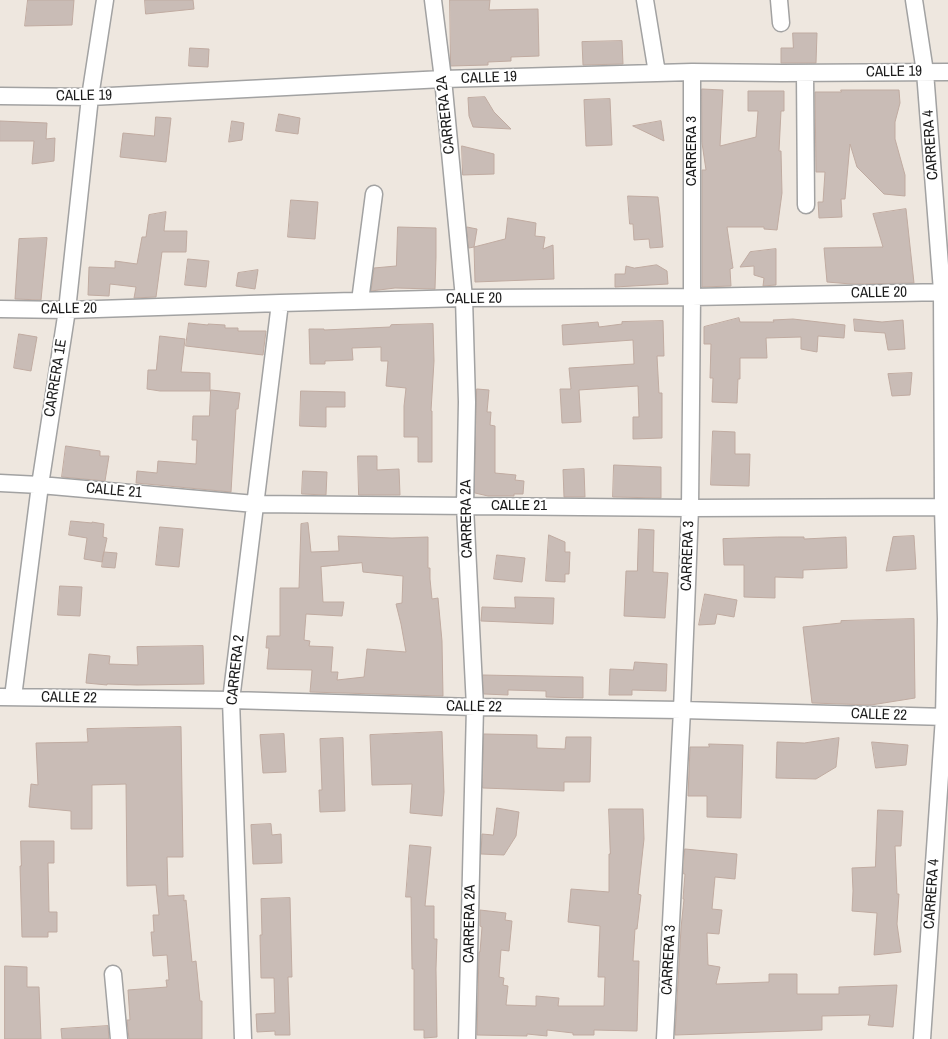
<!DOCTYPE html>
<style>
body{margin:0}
canvas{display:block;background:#eee7df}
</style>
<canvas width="948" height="1039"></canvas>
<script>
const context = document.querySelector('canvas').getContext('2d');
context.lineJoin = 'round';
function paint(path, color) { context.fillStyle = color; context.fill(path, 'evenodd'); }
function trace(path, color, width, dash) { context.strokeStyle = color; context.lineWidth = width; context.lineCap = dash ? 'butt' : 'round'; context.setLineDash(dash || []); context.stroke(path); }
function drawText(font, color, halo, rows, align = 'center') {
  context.font = font + ' "Archivo Narrow",sans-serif'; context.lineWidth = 4; context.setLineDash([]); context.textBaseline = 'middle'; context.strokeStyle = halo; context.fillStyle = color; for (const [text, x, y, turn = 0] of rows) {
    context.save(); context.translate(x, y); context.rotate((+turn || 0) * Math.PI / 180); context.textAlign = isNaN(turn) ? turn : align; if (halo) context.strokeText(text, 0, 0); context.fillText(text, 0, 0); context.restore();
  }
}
const building = new Path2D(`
 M28,0H74L72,25L25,26Z
 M145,0H193L194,9L146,14Z
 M450,0H490L489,10L538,9L539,56L511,57V61L488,62V65L451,66Z
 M793,33H817L816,63H781V48H793Z
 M622,41L623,64L583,65L582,42Z
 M190,48L209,49L208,67L189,66Z
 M702,89L723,90L720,146L756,137L758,111H748V91H784V111H781L779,151H781L782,193L777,230L764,229V227H727L733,268L730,269L731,286L702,287V170H706L702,143Z
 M841,90H899L900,103L895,122V139L905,175V196L884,194L857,167L850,144L845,199H841L842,217L819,218L818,202H823L825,172H816L815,92H841Z
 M485,97L494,112L511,129L473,127L469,116L468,98Z
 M610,99L612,145L586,146L584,100Z
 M279,114L300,118L298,134L276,131Z
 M156,117L171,118L166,162L120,157L123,133L154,136Z
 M0,121L47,123L46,139L55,138L54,161L32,164L34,141H0Z
 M232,121L244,123L242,140L229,142Z
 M661,121L664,141L633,126Z
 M462,146L494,154V174L463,175Z
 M628,196L658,197L660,214L663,247L650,248L649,239L634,240L633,224H630Z
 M291,200L318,202L315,239L288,237Z
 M906,209L914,283L851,284L827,282L824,248L883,247L873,214Z
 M166,212L164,231H187L186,252H162L156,297L134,298L136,287L110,284L109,296L88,295L89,267L115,268V261L137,264L142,237H146L149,215Z
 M508,218L536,223L535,236L545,237L543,249L553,245L554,279L475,282L474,247L505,239Z
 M398,227L436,228V257L435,289L395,288L371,291L374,268L396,266Z
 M467,227L477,229L474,247L469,248Z
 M47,238L41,300L15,299L19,239Z
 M776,249V285L763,286L764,278L754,275V266L740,267L750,252Z
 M188,259L209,261L206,287L185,285Z
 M657,265L667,271L668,284L615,287V274H625L626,266L634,268Z
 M258,270L255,289L236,286L238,273Z
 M739,318L740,322H774L773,320L793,319L845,325L844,338L818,336L817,352L801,349V337L766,338L767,358H740V379H738L737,403L712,402L713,378H710L711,344H704V327Z
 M854,319L882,322L903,320L905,349L888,350L885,333L855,331Z
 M663,321L664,356H657L659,393H662V438L633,439V417H639L638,386L579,390L581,422L562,423L560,389H571L569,368L634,364L633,340L563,345L562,325L598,322L599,327L622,324V322Z
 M189,323L208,325V324L225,325V328H238V331H266L263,355L186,346Z
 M433,324L434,361L431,411H432V462H418V437H404V406L406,388L386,386L388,361H381V347L352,348L353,360L325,361V364H310L309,329H324V330L390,327L391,325Z
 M19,334L37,337L31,371L14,368Z
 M160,336L185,339L181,372L210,373V391H160L147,389L148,370H156Z
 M912,373L910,395L892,396L888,374Z
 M477,389L489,390L487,412H491L490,425L495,426V473L516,475L515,480L524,481L523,494H514V496H488L475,493Z
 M211,390L240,393L238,409H236L231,492L136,483L137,471L157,473L158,461L196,464L197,440H192L193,416H209Z
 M301,391L345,392V407H326V427L300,426Z
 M713,431L735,432V454H750L749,486L711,485Z
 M66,446L100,451V456H109L105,481L62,477Z
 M358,456H377V470L399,469L400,495H359Z
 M614,465L661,467V498L613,497Z
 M584,469L585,497H564L563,470Z
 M303,471L327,472L326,495L302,494Z
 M71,521L92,523V522L104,524L103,537L107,538L102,562L84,559L87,538L69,535Z
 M308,523L311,552L339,551L338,536L392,538L428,537V568H430V579L432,599L438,598L442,641L443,696L310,692L312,670L267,669L269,648H266L267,636H280V588H299L301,524ZM362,563L363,572L403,576L402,603L396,604L401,624L406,652L367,649L364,677L337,680L338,672H331L333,647L309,646L310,641L304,640L306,614L342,616L344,602H323L321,567Z
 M160,527L183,529L179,567L156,565Z
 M639,529L654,530L653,572L668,573L665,618L624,616L626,571H637Z
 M549,535L565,542V552H570L569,574H565V582L546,581Z
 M914,536L916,569L886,571L893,537Z
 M778,537H804V539L846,537L847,568L803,570V578L775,577V598L744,597V565H724L723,539Z
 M104,552L117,553L115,568L102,567Z
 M497,555L525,558L522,582L494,579Z
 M60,586L82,587L80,616L58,615Z
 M705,594L737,600L734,617L717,614L715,624L699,625Z
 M515,597L554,598L553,624L481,621L482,607L515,608Z
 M914,619L915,698L871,705L812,703L803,627L841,623V621Z
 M203,646L204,684L137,685L107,684V685L86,683L89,654L110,656L109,664L138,665L137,647Z
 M635,662L667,664L666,691L632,690V695H609L610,669L633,670Z
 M483,675L583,677V698L546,697V691L508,690V695L484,694Z
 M181,727L183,857H167L168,896L184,895V901L186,900L192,962L196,961L200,1001H202V1039H129L127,1020H130L128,990L167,987L166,980H169L167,955L153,956L151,932H154L153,915H159L156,885L127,886L126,784L92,785V829H71V811L29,807L31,784L38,785L36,743L88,742L87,729Z
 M442,732L444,792L442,816L410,813L412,784L372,785L370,735Z
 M284,734L286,772L263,773L260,735Z
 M484,734L537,735V748L565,749L566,737H591L590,782H564V791L483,788Z
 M343,738L345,811L320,812L319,790H322L320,739Z
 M839,738L836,767L816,779L776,778L777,742L804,743Z
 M872,742L908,745L906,765L876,768Z
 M709,744L743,745L741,818L707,817V796H688L690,747H709Z
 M497,808L519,812L516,836L504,855L481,854L482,834L493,835Z
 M609,809H643L644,839L638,894L641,895L637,929H635L633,961H639L637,1031L594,1030V1035H573V1033L547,1030V1036L527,1034V1036L477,1035L479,952H480L482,927L480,926V910L506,913L505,920L512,921L509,951L501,950L499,977L504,978L503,985L508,986L506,1005L536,1006V996L559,998L558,1006H604L605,977H598L600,926L568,922L571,889L609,892V854H610Z
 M878,810L903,811L901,846H895L897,894H899L897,924L901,952L874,955L877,913L852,911L853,891L852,868L875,867Z
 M271,824L272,835L281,834L282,863L253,864L251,825Z
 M21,841H54V863H48L49,912H57V932H48V937H22L20,866H21Z
 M410,845L431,847L425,906H434V939H437L436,969L437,1037L424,1038V1030H414V969H412L411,897H406Z
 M685,849L737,854L735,879L715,877L712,909L722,910L719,934L707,933L708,965L720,967L716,984L769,982V974H797V994H839V987L897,985L893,1027L868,1025L870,1015L822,1016V1030L675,1035L681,928L684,899H683L685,874H684Z
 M290,898L292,977H288L290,1035H275V1031L257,1032L256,1014L275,1013L274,978H261L260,935H262L261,899Z
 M5,966L27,967V987H39L41,1039H5Z
 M108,1026L109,1039H62L61,1029Z`);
paint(building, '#c9bcb6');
trace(building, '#c0aba1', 1);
const street = new Path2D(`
 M433,0L443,79L464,298L467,402L465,506L475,707L467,1039
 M645,0L657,73
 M779,0L781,23
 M914,0L925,72L942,291L943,507L946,619L944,717L922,1039
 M805,73L806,205
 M0,96L90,97L443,79L692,72L782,73L948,72
 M360,301L374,194
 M0,309L67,310L280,303L464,298L692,297L948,292
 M0,483L40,485L255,504L690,508L948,507
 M0,697L231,700L475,707L682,710L948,717
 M13,697L40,485L67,310L90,97L105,0
 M113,974L119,1039
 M243,1039L231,700L280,303
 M665,1039L682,710L690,508L692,297V72`);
trace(street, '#a2a2a2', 19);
trace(street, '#fff', 16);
drawText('15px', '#1b1b1b', '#fff', [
 ["CALLE 19",894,72,-1],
 ["CALLE 19",489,78,-2],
 ["CALLE 19",84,96,-1],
 ["CARRERA 2A",446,115,-96],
 ["CARRERA 4",931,145,-94],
 ["CARRERA 3",692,151,-90],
 ["CALLE 20",879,293,-1],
 ["CALLE 20",474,299,-1],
 ["CALLE 20",69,309,-1],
 ["CARRERA 1E",56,378,-81],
 ["CALLE 21",114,491,5],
 ["CALLE 21",519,506],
 ["CARRERA 2A",467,519,-91],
 ["CARRERA 3",688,556,-88],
 ["CARRERA 2",236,670,-84],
 ["CALLE 22",69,698,1],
 ["CALLE 22",474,707,1],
 ["CALLE 22",879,715,2],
 ["CARRERA 4",932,894,-86],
 ["CARRERA 2A",470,924,-89],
 ["CARRERA 3",669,960,-87]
]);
</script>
